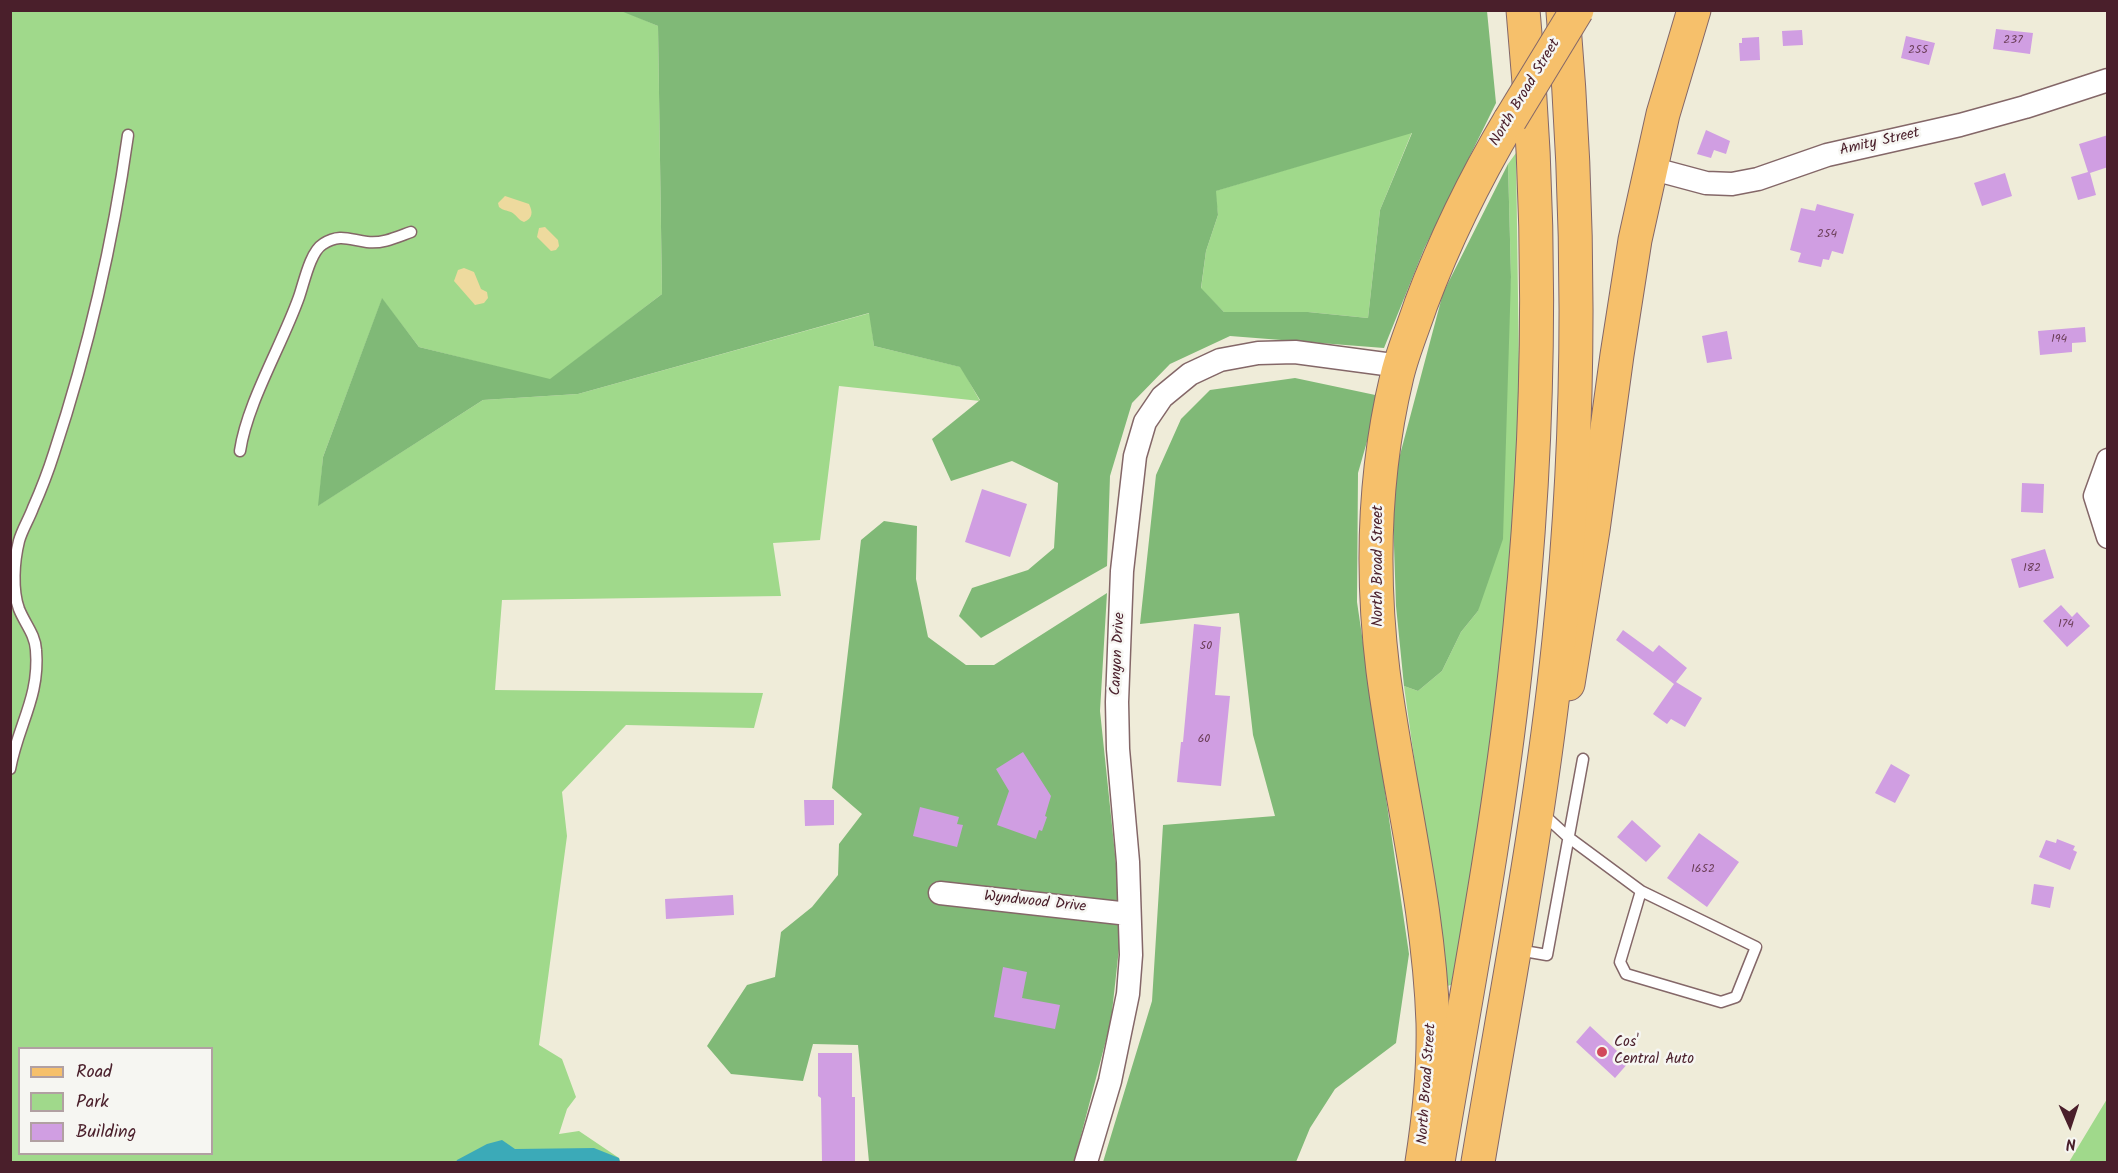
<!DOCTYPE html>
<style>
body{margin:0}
#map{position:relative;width:2118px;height:1173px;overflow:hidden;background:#efecd9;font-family:Kalam,sans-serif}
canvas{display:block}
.frame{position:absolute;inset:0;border:12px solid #4a1f2b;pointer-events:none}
.legend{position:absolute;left:18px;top:1047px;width:195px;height:108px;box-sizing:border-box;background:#f6f6f2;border:2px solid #b1a0a2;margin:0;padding:8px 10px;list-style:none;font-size:18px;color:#4a1f2b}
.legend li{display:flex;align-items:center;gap:12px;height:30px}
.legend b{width:30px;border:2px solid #b1a0a2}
.north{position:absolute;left:2040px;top:1095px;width:60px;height:60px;-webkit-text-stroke:4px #f6f6f2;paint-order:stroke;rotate:177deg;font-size:16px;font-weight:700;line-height:24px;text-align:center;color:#4a1f2b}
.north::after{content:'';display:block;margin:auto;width:21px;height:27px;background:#4a1f2b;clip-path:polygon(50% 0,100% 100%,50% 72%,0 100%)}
</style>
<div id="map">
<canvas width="2118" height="1173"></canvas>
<div class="frame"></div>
<ul class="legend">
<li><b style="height:8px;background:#f6c06b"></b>Road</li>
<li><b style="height:16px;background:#a0d98b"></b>Park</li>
<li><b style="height:16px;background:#d09ee2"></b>Building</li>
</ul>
<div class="north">N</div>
</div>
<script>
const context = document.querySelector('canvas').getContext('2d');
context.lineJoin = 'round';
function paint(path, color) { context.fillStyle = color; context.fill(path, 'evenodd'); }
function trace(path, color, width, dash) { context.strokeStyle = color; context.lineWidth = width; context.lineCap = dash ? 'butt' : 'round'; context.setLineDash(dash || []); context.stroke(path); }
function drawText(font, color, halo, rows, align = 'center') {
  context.font = font + ' Kalam,sans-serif'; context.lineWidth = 5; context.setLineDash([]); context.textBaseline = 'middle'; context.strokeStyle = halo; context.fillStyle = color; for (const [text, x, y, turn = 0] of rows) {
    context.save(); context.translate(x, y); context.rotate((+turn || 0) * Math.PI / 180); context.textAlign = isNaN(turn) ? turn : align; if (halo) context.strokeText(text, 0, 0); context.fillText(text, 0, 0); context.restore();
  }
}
paint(new Path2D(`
 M621,10L658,26L662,294L550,380L419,347L382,299L323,457L319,505L483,400L578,394L870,313L874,346L961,367L980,401L839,386L820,540L773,543L781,596L502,600L495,690L763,693L754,728L626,725L562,792L567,836L539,1045L562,1059L576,1097L567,1109L559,1134L579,1131L619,1158L620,1162H11L10,11ZM20,1048H212V1154H20Z
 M1412,132L1380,210L1368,318L1308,312H1224L1201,289L1206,251L1218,215L1215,191Z
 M1516,153L1520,440L1508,607L1477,848L1451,985L1439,988L1418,786L1404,686L1418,691L1442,671L1461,632L1478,611L1511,277L1508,164Z
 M2107,1099V1162H2069Z`), '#a0d98b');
paint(new Path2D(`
 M621,11H1487L1496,103L1424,249L1384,348L1230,336L1170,364L1132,403L1110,476L1107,566L981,638L959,616L972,588L1028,570L1054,548L1058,483L1012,461L951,481L932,439L980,400L960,367L874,346L869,313L578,394L483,400L318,506L323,457L382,298L419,347L550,379L662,294L658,26ZM1412,133L1380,210L1368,318L1308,312H1224L1201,288L1206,251L1218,215L1216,191Z
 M1508,164L1511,277L1503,539L1478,611L1461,632L1442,671L1418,691L1404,686L1396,606L1392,485L1443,293Z
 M1295,378L1380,396L1358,473L1357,602L1409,954L1396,1043L1335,1089L1310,1128L1296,1162H1103L1152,1001L1163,825L1275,816L1253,735L1239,613L1140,624L1156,475L1181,419L1210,390Z
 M884,521L917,526L916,579L928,637L966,665H994L1107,593L1100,711L1122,921L1111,1021L1074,1162H869L858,1045L813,1044L803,1081L731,1074L707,1046L747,985L775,977L781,932L812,907L838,875L839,844L862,814L832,788L861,540Z`), '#80b977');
paint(new Path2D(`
 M505,196L529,204C533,212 533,218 524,222C518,220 516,214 511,212C506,210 504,211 499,207L498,203Z
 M545,227L558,240L559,246L556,250L551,251L537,237L539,228Z
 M464,268L474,272L481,289L487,292L488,298L484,303L475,305L454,281L458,270Z`), '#eeda9e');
paint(new Path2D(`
 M502,1140L515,1149L594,1148L619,1158L620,1162H456L457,1160L487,1144Z`), '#3baab8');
paint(new Path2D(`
 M1996,29L2033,33L2030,54L1993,49Z
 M1802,30L1803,45L1783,46L1782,31Z
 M1906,36L1935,43L1929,65L1901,58Z
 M1759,37L1760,60L1740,61L1739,43H1742V38Z
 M1706,130L1730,141L1726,154L1714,150L1711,158L1697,154Z
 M2108,135V167L2090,173L2096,195L2078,200L2071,177L2088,172L2079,144Z
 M2005,173L2012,196L1982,206L1974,183Z
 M1817,204L1854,214L1843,254L1832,251L1829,260L1823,259L1821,267L1798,262L1801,253L1790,250L1801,208L1815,211Z
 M2085,327L2086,342L2072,343V352L2040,355L2038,331Z
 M1727,331L1732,359L1707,363L1702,336Z
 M2022,483L2044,484L2043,513L2021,512Z
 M982,489L1027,504L1010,557L965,542Z
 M2045,549L2054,578L2019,588L2011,559Z
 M2061,605L2072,617L2077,612L2090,626L2067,647L2043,621Z
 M1194,624L1221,627L1215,695L1230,696L1221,786L1177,782L1181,742H1183Z
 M1623,630L1653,652L1659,645L1687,668L1676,682L1702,698L1685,727L1671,719L1667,724L1653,714L1674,684L1616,640Z
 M1023,752L1051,796L1045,816L1047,817L1042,831L1039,830L1036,839L997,825L1009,791L996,769Z
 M1891,764L1910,775L1895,803L1875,793Z
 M804,800H834V825L805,826Z
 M920,807L959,817L957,824L963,825L957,847L913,836Z
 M1632,820L1661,846L1646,862L1617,837Z
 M1699,833L1739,862L1707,907L1667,878Z
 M2057,839L2075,846L2073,850L2077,852L2070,870L2039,857L2046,840L2056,843Z
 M2034,884L2054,887L2050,908L2031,904Z
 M733,895L734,915L666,919L665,899Z
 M1003,967L1027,972L1022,998L1060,1005L1055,1029L994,1017Z
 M1590,1026L1629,1062L1615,1078L1576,1042Z
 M818,1053H852V1097H855V1162H822L821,1098L818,1096Z`), '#d09ee2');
const lane = new Path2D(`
 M240,451C247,403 282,345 299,297C304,283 310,252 323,244C340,233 350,240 367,242C383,244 397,237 411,232
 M10,769C18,725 40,697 36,650C35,634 25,624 19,609C12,590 14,561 19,541C22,530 29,519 33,508C41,490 48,472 54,453C88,350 113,242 128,135
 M1543,814L1568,837L1641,891L1620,962L1626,974L1721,1002L1736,997L1756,947L1641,891
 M1518,950L1547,955L1583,759`);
const street = new Path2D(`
 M1650,168L1706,183L1732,184L1758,179L1827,155L1960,125L2025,107L2108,80
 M2108,460L2095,496L2108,537
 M940,893L1129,914
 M1086,1162L1110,1081L1128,994L1131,955L1128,862L1118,749L1117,702L1122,571L1135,456L1145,422L1162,397L1190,374L1220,360L1258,353L1295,352L1400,366`);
const primary = new Path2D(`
 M1568,684L1593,530L1617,355L1635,240L1663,114L1694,10
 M1422,1162C1429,1117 1434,1069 1433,1023C1429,904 1398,788 1383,671C1371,573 1374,472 1397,376C1403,351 1413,328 1421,304C1445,240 1475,179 1510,120`);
const highway = new Path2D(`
 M1438,1162C1465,1000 1497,837 1515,673C1540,454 1544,231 1523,10
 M1478,1162C1507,988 1541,815 1559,640C1581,431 1581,221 1563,12`);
trace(lane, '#846768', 13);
trace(street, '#846768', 25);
trace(primary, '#846768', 35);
trace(highway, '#846768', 35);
trace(lane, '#fff', 10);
trace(street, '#fff', 22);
trace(primary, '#f6c06b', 33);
trace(highway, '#f6c06b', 33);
const primaryBridge = new Path2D(`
 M1510,120L1577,10`);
trace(primaryBridge, '#846768', 35, []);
trace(primaryBridge, '#f6c06b', 33);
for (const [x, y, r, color] of [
 [1602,1052,6,"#d1495b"]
]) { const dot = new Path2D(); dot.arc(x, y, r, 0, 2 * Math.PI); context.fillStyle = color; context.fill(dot); trace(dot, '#f6f6f2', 2); }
drawText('12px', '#6c3f59', null, [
 ["237",2013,41],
 ["255",1918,51],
 ["254",1827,235],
 ["194",2059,340],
 ["182",2032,569],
 ["174",2066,625],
 ["50",1206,647],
 ["60",1204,740],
 ["1652",1703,870]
]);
drawText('15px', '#4a1f2b', '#f6f6f2', [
 ["North Broad Street",1526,93,-59],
 ["Amity Street",1880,143,-13],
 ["North Broad Street",1379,566,-90],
 ["Canyon Drive",1119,654,-87],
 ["Wyndwood Drive",1035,903,6],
 ["North Broad Street",1428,1084,-86]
]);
drawText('15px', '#4a1f2b', '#f6f6f2', [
 ["Cos'",1614,1043],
 ["Central Auto",1614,1060]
], 'left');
</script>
